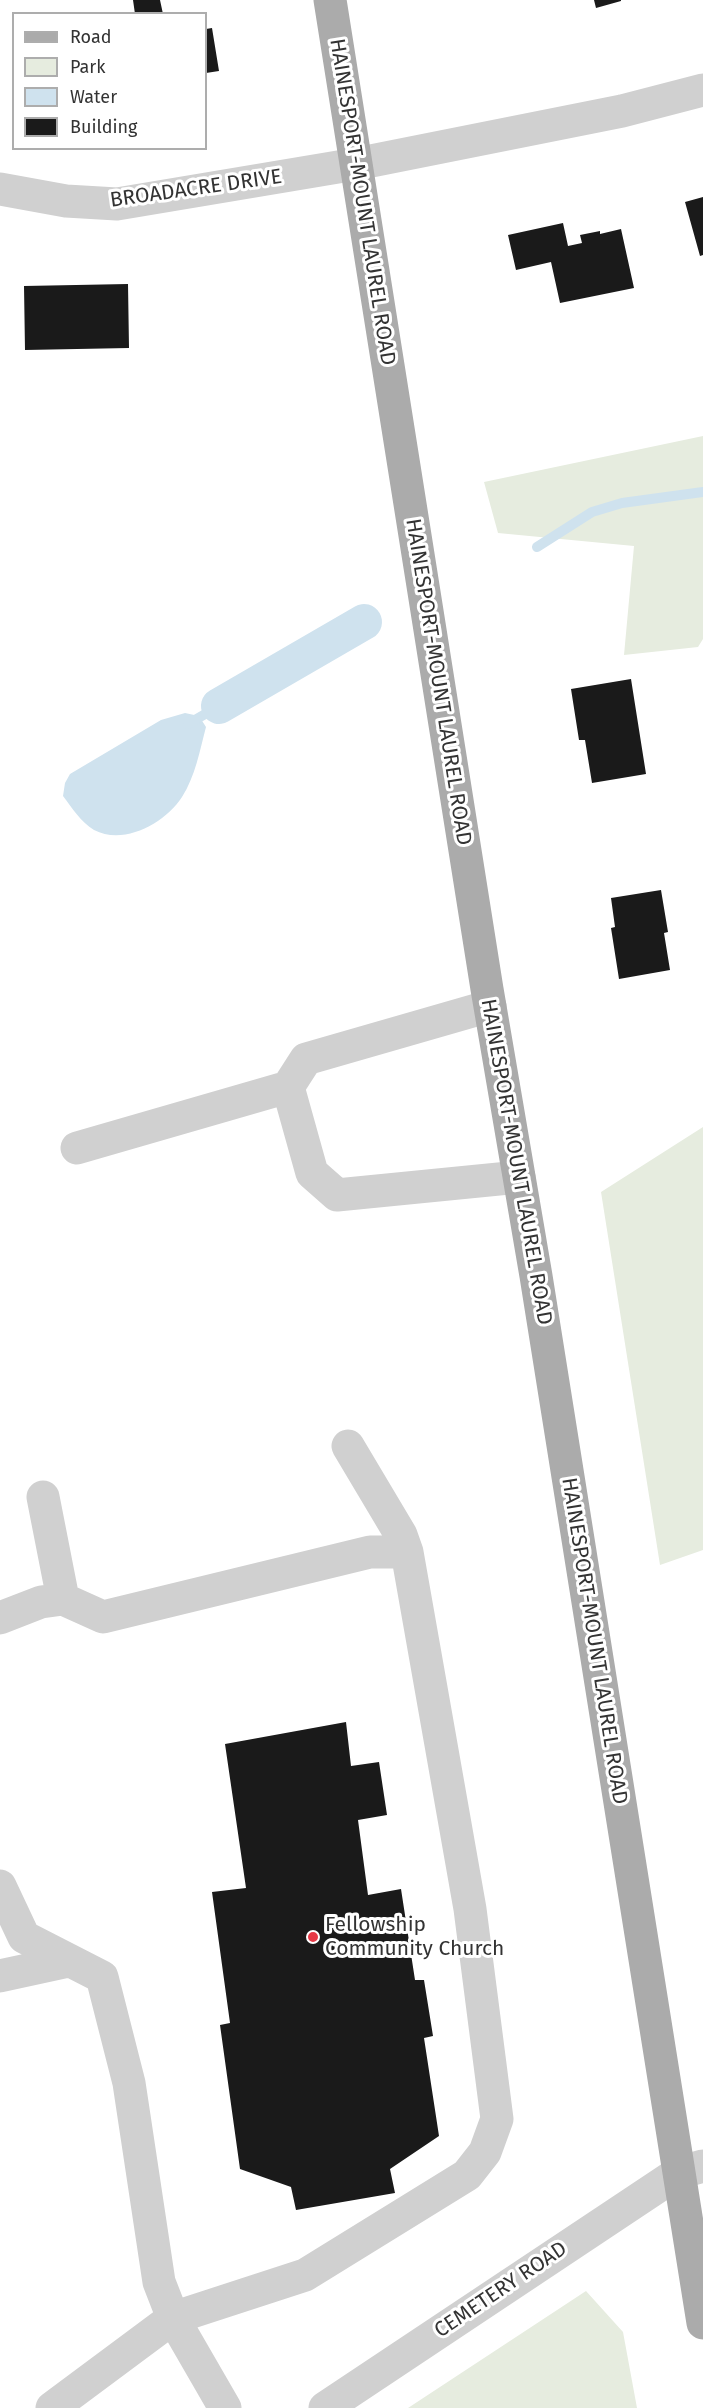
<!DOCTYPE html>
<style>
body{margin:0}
#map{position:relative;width:703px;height:2408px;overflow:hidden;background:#fff;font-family:"Fira Sans",sans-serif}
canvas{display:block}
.legend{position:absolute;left:12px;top:12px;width:195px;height:138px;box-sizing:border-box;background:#fff;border:2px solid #adadad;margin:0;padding:8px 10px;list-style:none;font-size:18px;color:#333}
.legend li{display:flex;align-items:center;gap:12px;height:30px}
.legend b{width:30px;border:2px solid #adadad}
</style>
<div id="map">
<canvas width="703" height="2408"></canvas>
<ul class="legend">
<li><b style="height:8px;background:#ababab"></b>Road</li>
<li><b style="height:16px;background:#e6ecdf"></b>Park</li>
<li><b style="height:16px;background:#cfe2ee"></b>Water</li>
<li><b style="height:16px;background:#1a1a1a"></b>Building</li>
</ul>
</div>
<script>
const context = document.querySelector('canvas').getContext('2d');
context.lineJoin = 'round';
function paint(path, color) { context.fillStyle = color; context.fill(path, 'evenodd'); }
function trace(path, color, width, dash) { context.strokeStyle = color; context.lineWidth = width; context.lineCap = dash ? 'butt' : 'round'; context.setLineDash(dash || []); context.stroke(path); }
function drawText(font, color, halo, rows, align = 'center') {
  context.font = font + ' "Fira Sans",sans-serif'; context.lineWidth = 6; context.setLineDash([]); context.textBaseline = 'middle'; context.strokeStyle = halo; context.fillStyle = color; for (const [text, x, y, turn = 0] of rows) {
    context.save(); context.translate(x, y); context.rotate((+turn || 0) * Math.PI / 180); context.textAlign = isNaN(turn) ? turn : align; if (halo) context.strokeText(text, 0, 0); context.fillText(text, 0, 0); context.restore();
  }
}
paint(new Path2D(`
 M703,436V639L698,647L624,655L634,546L498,533L484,482Z
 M703,1127V1550L660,1565L601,1192Z
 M586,2291L623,2332L637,2408H408Z`), '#e6ecdf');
paint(new Path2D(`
 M185,713L199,716L206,727C200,750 195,777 182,797C165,823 124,846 94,830C81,822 72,808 63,796L65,783L70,774L161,720Z`), '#cfe2ee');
trace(new Path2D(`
 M537,547L592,512L622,503L703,492
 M188,724L219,706`), '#cfe2ee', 10);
trace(new Path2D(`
 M219,706L364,622`), '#cfe2ee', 36);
paint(new Path2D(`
 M133,0H160L163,14H135Z
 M594,0H621V1L596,8Z
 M212,28L219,71L206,73V29Z
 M703,197V255L700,256L685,202Z
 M563,223L568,246L582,243L580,235L600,231V234L621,229L634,288L560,303L551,262L516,270L508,235Z
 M128,284L129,348L25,350L24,286Z
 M631,679L646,774L592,783L585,740H579L571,689Z
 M661,890L668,932L664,933L670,970L619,979L611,928L615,927L611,898Z
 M346,1722L351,1766L379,1762L387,1815L358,1820L368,1895L401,1889L415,1980H424L433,2036L424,2038L439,2136L390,2169L395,2193L296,2210L291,2187L240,2169L220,2025L230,2023L212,1892L246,1888L225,1744Z`), '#1a1a1a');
trace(new Path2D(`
 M0,189L66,201L117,204L356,164L622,111L703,90
 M490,1006L306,1059L288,1087L312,1173L337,1195L519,1177
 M77,1148L288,1087
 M43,1497L63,1599
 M0,1618L41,1602L63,1599L103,1617L370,1552H407
 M0,1886L24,1937L102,1977L129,2083L159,2282L173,2318L225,2408
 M0,1976L69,1961
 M52,2408L173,2318L305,2275L467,2175L485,2152L497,2119L470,1909L407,1552L401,1535L348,1446
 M325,2408L678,2173L703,2166`), '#d0d0d0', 33);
trace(new Path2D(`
 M330,0L487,989L536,1276L703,2323`), '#ababab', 33);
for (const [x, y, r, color] of [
 [313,1937,6,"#e63946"]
]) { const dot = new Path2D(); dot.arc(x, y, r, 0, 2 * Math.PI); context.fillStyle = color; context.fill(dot); trace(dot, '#fff', 2); }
drawText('21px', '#333', '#fff', [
 ["BROADACRE DRIVE",196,189,-8],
 ["HAINESPORT-MOUNT LAUREL ROAD",362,202,81],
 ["HAINESPORT-MOUNT LAUREL ROAD",438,682,81],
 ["HAINESPORT-MOUNT LAUREL ROAD",516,1162,80],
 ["HAINESPORT-MOUNT LAUREL ROAD",594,1641,81],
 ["CEMETERY ROAD",501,2290,-34]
]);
drawText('21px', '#333', '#fff', [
 ["Fellowship",325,1925],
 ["Community Church",325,1949]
], 'left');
</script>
